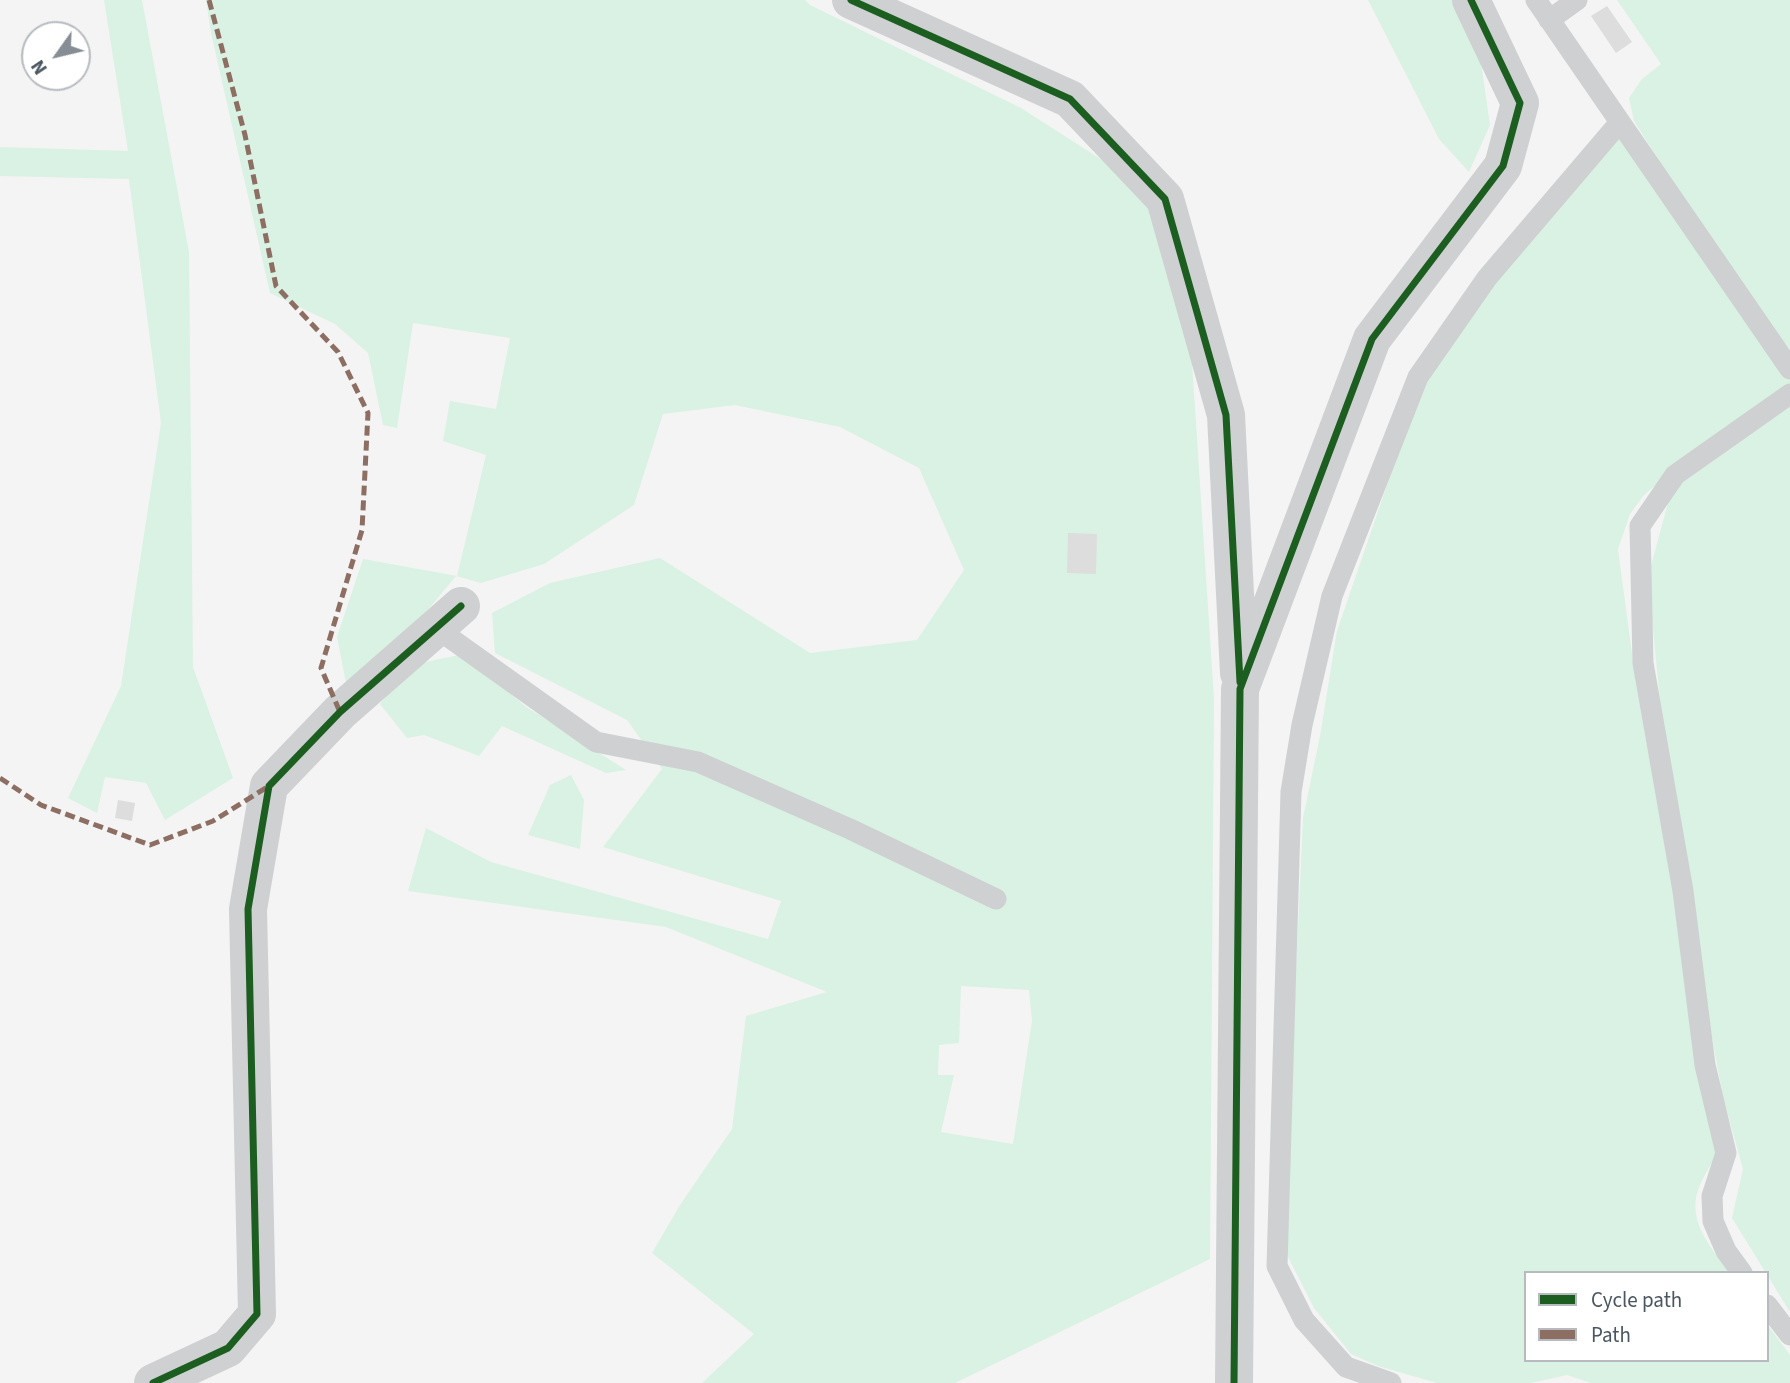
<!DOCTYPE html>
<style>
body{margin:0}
#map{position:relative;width:1790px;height:1383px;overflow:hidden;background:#f4f4f4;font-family:"Source Sans 3",sans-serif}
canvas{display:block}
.legend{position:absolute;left:1524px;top:1271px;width:245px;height:91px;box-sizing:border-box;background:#fff;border:2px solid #b7bbc0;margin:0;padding:9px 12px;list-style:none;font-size:21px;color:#4a5661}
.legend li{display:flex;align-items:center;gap:14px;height:35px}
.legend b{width:35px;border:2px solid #b7bbc0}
.north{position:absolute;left:21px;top:21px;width:70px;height:70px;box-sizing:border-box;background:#fff;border:2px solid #b7bbc0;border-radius:50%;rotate:236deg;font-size:19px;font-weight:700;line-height:28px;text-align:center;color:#4a5661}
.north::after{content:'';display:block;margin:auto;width:24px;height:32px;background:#868d94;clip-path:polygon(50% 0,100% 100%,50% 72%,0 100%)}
</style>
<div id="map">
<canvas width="1790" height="1383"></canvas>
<ul class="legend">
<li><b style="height:9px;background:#1b5e20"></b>Cycle path</li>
<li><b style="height:9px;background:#8d6e63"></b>Path</li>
</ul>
<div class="north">N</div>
</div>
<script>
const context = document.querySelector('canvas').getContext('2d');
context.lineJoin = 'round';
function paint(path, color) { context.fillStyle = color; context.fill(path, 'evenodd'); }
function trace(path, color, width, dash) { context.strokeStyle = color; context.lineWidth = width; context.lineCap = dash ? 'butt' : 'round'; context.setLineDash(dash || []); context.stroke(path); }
paint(new Path2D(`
 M104,0H142L189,252L193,667L233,778L165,820L146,783L105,777L97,813L68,798L121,686L161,423L129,179L0,176V147L128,151Z
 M206,0H805L810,5L1021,108L1138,183L1188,301L1214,699L1210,1259L955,1383H702L754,1334L652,1253L680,1205L732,1129L746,1016L827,992L666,927L408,891L426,828L491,862L768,939L781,901L603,847L662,769L627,720L495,653L492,613L550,583L660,558L810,653L917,640L964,570L919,468L840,427L735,405L663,414L634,505L544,564L481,583L456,576L426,612L346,683L337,637L363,559L457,576L486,455L443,441L450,401L496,409L510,338L413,323L397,428L383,425L368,353L335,324L270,293L211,33ZM961,986L1029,990L1032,1021L1013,1144L941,1132L954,1075H938L939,1045L959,1043Z
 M1368,0H1452L1478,42L1490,125L1469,172L1439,139Z
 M1617,0H1790V359L1721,260L1634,121L1629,98L1642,79L1661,64Z
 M1625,138L1790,379V386L1670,473L1644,495L1630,514L1618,549L1636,684L1719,1151C1712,1163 1703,1176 1698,1190C1687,1222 1712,1249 1730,1273H1526V1360H1767V1324L1790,1355V1383H1591L1567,1375L1531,1383H1437L1378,1366L1351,1354L1314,1308L1287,1255L1293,1039L1303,818L1320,736L1337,631L1412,412L1443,343L1615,139Z
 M1790,407V1312L1732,1218L1743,1169L1723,1097L1700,972L1661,712L1648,577L1668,503L1676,484Z
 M464,654L525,706L626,770L606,773L502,726L479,756L424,735L407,738L380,704L411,665Z
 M571,775L584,800L580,849L528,835L550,785Z`), '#d9f2e3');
paint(new Path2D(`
 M1607,6L1632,42L1616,53L1591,16Z
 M1068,533L1097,534L1096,574L1067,573Z
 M118,800L135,803L132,821L115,818Z`), '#ddddde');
trace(new Path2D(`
 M1536,0L1790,369
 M1549,20L1577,0
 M436,628L596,742L698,762L850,829L996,899
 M1742,1273L1726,1251L1713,1221L1712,1196L1726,1153L1705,1065L1683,891L1643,663L1640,526L1675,475L1790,394
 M1767,1305L1790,1335
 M1391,1383L1346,1367L1304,1320L1277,1266L1291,792L1302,725L1332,596L1418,377L1487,278L1620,122`), '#ced0d2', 21);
trace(new Path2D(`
 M851,0L1070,99L1165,199L1226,415L1239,673
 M153,1383L228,1348L257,1314L248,909L269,786L340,712L461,606
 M1234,1383L1240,689L1372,339L1503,166L1520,103L1471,0`), '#ced0d2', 38);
trace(new Path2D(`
 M209,0L245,135L276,286L338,352L368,413L362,530L321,668L340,712
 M0,778L41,805L150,845L213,821L269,786`), '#8d6e63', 5, [10, 5]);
trace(new Path2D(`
 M851,0L1070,99L1165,199L1226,415L1240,682
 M153,1383L228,1348L257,1314L248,909L269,786L340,712L461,606
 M1234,1383L1240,689L1372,339L1503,166L1520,103L1471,0`), '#1b5e20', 7);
</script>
